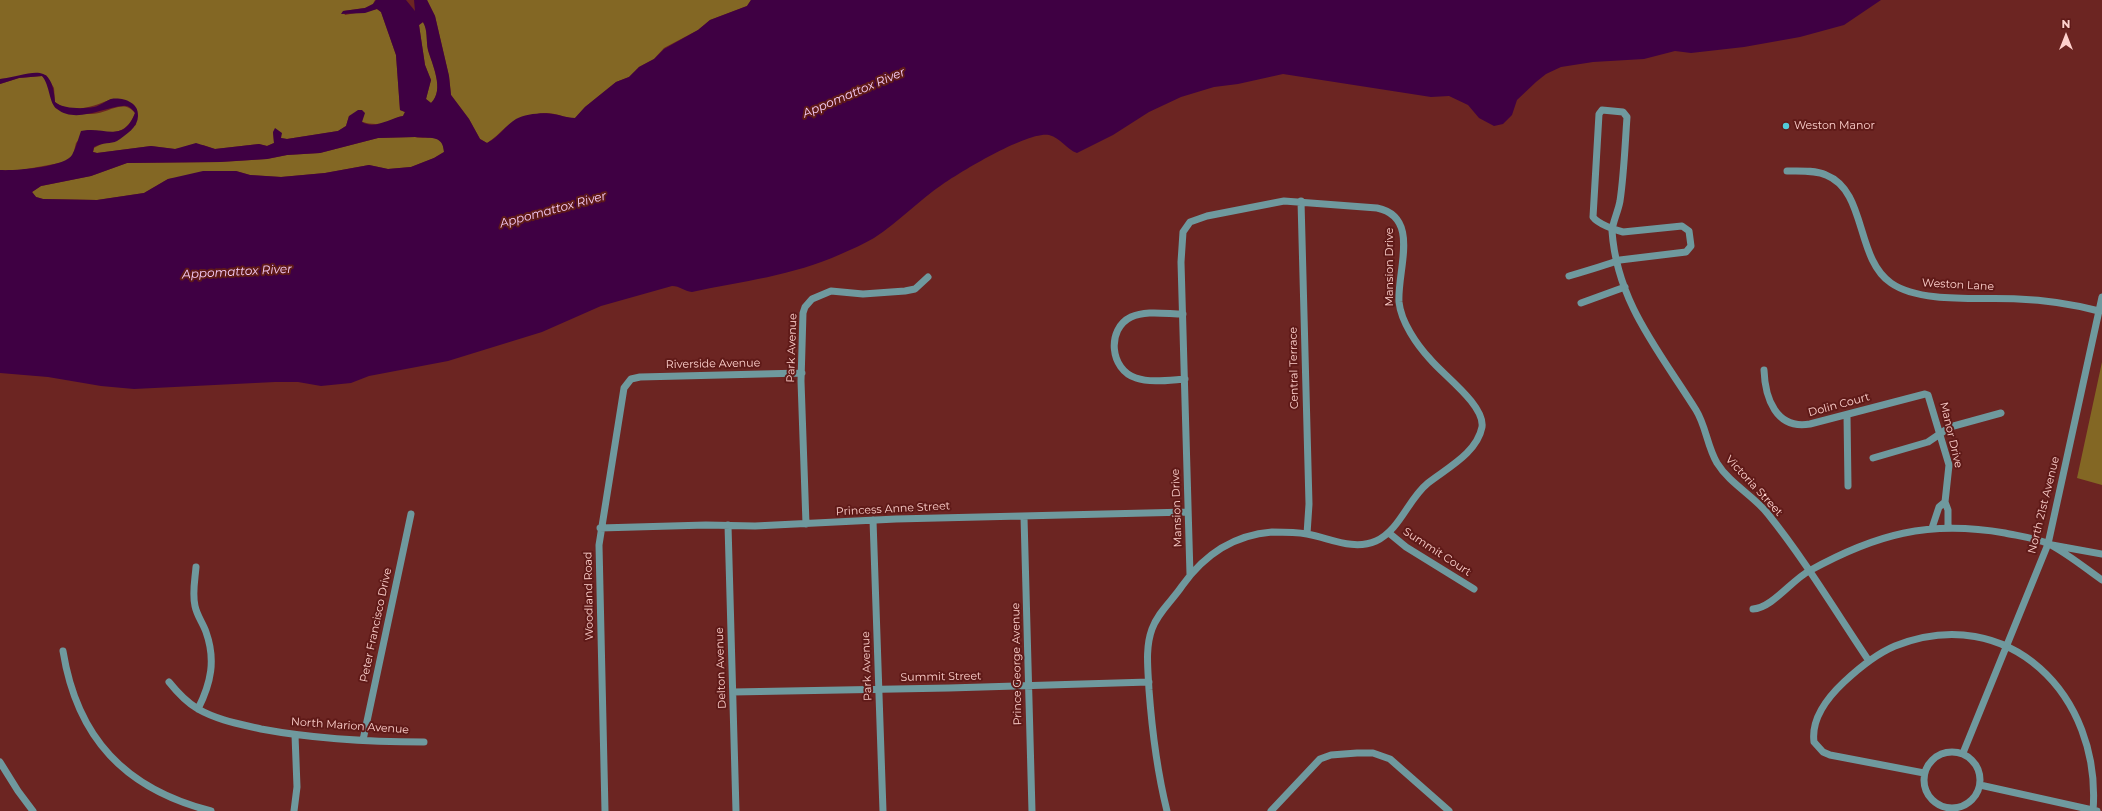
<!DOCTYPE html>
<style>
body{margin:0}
#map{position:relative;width:2102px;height:811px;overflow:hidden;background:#6c2522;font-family:Montserrat,sans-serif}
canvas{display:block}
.north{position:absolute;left:2046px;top:16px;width:40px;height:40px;-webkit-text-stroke:3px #5f1a18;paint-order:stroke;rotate:0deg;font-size:11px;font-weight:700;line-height:16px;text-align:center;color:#fed1cd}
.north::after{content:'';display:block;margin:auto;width:14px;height:18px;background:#fed1cd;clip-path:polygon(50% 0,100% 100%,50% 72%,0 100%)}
</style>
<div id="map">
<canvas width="2102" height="811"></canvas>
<div class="north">N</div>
</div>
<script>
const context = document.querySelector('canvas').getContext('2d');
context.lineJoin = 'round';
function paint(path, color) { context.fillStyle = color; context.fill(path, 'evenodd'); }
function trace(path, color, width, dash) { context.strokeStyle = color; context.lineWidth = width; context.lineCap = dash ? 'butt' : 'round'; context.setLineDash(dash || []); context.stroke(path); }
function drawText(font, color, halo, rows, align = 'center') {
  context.font = font + ' Montserrat,sans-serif'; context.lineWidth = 4; context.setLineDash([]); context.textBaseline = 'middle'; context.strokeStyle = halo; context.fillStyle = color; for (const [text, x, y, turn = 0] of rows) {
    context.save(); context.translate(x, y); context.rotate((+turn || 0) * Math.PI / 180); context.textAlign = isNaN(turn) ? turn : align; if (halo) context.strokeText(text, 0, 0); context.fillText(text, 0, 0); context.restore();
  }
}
paint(new Path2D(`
 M0,0H375L373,4L365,8L343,11L345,15L377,9L381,12L396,55L400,110L405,112L403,116C396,117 391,121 385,123C371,126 361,122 349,116L346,126L338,131L287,139L280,138L273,132L274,143L267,146L259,144L215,149L203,145H190L184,148L175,149L151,146L97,153L93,152L94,148L136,125L137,109L111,99C96,106 70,115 55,102L54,88L46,75L0,79Z
 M427,0H751L747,6L710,20L698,30L664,48L654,59L639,67L629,77L616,82L585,107L575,118C564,118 554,112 544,113C530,115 517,118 506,127C499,133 495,138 487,143L480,139L469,119L451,95L449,76L435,16Z
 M423,22C428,30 426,41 428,50C432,64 445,90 431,103L426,99L431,80L425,65L419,25Z
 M42,76L48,82L53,104C63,107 82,115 92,114C108,114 123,98 135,113C126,137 109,133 87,130L76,143L73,155L65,162L16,171L0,170V84L19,78Z
 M415,137C429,140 443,132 444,152L434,158L411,167L388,169L369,165L325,173L281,177L250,175L236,171L168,179L144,193L97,200L43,199L36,197L32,192L41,186L91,176L127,163L220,162L267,159L287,155L320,153L378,138Z
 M2102,362V485L2077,478Z`), '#836724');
paint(new Path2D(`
 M376,0H406L415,11L414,0H427L435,16L449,76L451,95L469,119L480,139L487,143C499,137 505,126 516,119C525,114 543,112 553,114C561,115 567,118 575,118L585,107L616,82L629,77L639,67L654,59L664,49L698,30L710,20L747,6L751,0H1881L1844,25L1800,37L1744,47L1691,53L1675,51L1644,59L1593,62L1561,67L1546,74L1536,82L1517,100L1512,115L1503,124L1494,126L1479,118L1468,105L1449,96L1431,97L1283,74L1238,84L1214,87L1181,97L1149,112L1113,135L1077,153C1067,150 1061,138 1049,135C1028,131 962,171 943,184C919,200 899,222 874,238C864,244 852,249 841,254C792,276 743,281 692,292C684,291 680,286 672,286L601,306L542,332L448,361L369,376L351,383L321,386L298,382H275L134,389L101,386L48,377L0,373V170C14,171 65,167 72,155C76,148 78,139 81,131C104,126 123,144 135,113C132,109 128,105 123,106C104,107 76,124 57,109C49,104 50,85 42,76L19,78L0,84V79C30,76 52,58 55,102C63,109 83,109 94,107C100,106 105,101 111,99C122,97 139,102 138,116C138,127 126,135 117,141C111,144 103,142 94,147L93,152L97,153L151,146L175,149L196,143L215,149L259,144L267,146L274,143L273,132L275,128L282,133L281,138L287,139L338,131L346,126L349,116L358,110H362L365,113L362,122C375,130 390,118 403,116L405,112L400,110L396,55L381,12L377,9L365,13L341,14L343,11L365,8L373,4ZM423,22C428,30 426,41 428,50C432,64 445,90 431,103L426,99L431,80L425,65L419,25ZM415,137C429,139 443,134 444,152L434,158L411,167L388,169L369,165L325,173L281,177L250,175L236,171H203L168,179L144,193L97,200L43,199L36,197L32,192L41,186L91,176L127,163L220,162L267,159L287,155L320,153L378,138Z`), '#3f0043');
trace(new Path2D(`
 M1787,171C1800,171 1815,170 1826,175C1867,191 1855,258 1891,283C1921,304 1982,297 2018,299C2046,300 2072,304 2099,311
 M1301,201L1309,504L1307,534
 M1569,276C1586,271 1603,266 1620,260L1686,252L1691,246L1689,231L1682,226L1623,232C1615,230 1598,224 1593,217L1599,114L1602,110L1623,112L1627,117C1625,145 1624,174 1620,201C1618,212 1613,221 1612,231C1617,303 1660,352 1696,410C1706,426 1707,446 1717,463C1730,484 1753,495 1768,514C1805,560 1836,612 1869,661
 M1581,303L1625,287
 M1183,314C1167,314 1146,310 1131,317C1106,329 1110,370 1136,378C1150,383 1170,380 1185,379
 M1764,370C1765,398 1776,430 1810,424L1925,394L1928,395L1949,465L1945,502
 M1847,415L1848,486
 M1873,458L1928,442L1950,427L2001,413
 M1024,517L1032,811
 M873,520L883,811
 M806,524L801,381L803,313L805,307L812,299L831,291L863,294L905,291L915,289L928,277
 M728,525L736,811
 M600,528L706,525L755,526L896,519L1188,512
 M1932,528L1939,507L1945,502L1948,510V528
 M1389,533L1406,547L1474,589
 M2052,545L2102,554
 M196,567C195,580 192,593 195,606C197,616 203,623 206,632C216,660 211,683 198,709
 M1753,609C1772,608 1792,580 1809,571C1876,534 1928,520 2005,533C2019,536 2036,538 2049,544C2068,554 2085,568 2102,580
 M63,651C77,738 125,789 211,811
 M169,682C177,692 186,702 198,709C217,720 240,724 261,729C315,739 370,742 424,742
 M733,692L949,688L1149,682
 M363,740L411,514
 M1924 780a28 28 0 1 1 56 0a28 28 0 1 1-56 0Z
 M1963,753L2048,544L2102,297
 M0,762L18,791L33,811
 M1924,773L1830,755L1823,752L1814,742C1811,719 1828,697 1844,682C1859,668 1876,654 1895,646C2008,601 2102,695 2093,811
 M1980,785L2097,811
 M294,811L297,787L295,735
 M605,811L599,545L624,388L631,379L640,377L802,373
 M1167,811C1157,771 1152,730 1149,690C1148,669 1145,648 1152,629C1158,612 1172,601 1182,586C1204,555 1234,535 1272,532C1284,532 1296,532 1307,534C1330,538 1353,551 1376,541C1400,530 1408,499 1428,483C1447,468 1477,453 1482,427C1485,405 1443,375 1430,359C1417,345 1401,322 1399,302C1397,270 1421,217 1377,208L1284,201L1207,216L1190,222L1183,232L1181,262L1190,575
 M1271,811L1320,759L1331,755L1357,753H1373L1390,759L1449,811`), '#6f999e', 7);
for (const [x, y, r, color] of [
 [1786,126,4,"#52cbd9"]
]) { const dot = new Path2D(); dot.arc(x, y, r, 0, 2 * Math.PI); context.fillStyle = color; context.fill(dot); trace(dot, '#5f1a18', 1.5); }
drawText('11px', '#fed1cd', '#5f1a18', [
 ["Weston Manor",1794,126]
], 'left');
drawText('11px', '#fed1cd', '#5f1a18', [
 ["Mansion Drive",1390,267,-90],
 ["Weston Lane",1958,285,3],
 ["Park Avenue",792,348,-88],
 ["Riverside Avenue",713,364,-1],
 ["Central Terrace",1294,368,-91],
 ["Dolin Court",1839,405,-15],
 ["Manor Drive",1951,435,77],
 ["Victoria Street",1754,486,47],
 ["North 21st Avenue",2044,505,-76],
 ["Mansion Drive",1177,508,-92],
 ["Princess Anne Street",893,509,-3],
 ["Summit Court",1437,552,33],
 ["Woodland Road",589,596,-91],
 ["Peter Francisco Drive",376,625,-78],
 ["Prince George Avenue",1017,664,-91],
 ["Park Avenue",867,666,-92],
 ["Delton Avenue",721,668,-92],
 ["Summit Street",941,677,-1],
 ["North Marion Avenue",350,726,4]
]);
drawText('italic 12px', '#f8cef9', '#5f1a18', [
 ["Appomattox River",854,93,-23],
 ["Appomattox River",553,210,-15],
 ["Appomattox River",237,272,-3]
]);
</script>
